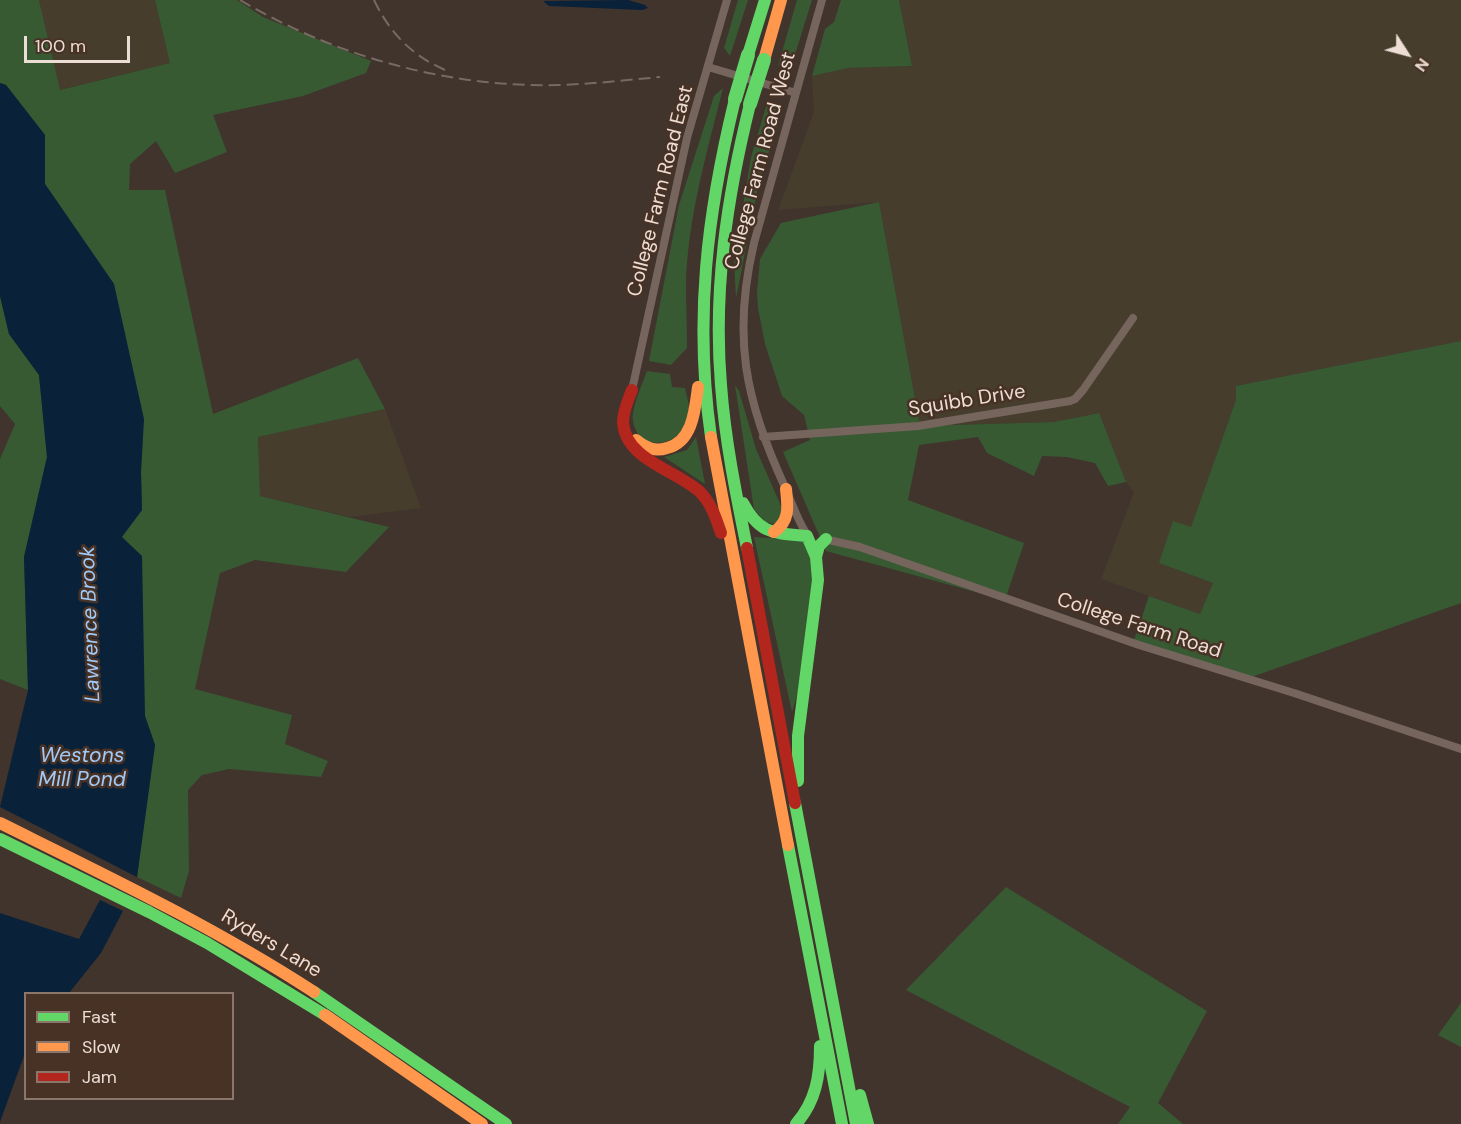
<!DOCTYPE html>
<style>
body{margin:0}
#map{position:relative;width:1461px;height:1124px;overflow:hidden;background:#40342d;font-family:"DM Sans",sans-serif}
canvas{display:block}
.legend{position:absolute;left:24px;top:992px;width:210px;height:108px;box-sizing:border-box;background:#483225;border:2px solid #8a766b;margin:0;padding:8px 10px;list-style:none;font-size:18px;color:#ecddd5}
.legend li{display:flex;align-items:center;gap:12px;height:30px}
.legend b{width:30px;border:2px solid #8a766b}
.north{position:absolute;left:1377px;top:24px;width:60px;height:60px;-webkit-text-stroke:4px #483225;paint-order:stroke;rotate:126deg;font-size:16px;font-weight:700;line-height:24px;text-align:center;color:#ecddd5}
.north::after{content:'';display:block;margin:auto;width:21px;height:27px;background:#ecddd5;clip-path:polygon(50% 0,100% 100%,50% 72%,0 100%)}
.scale{position:absolute;left:24px;top:36px;width:106px;height:27px;box-sizing:border-box;border:3px solid #ecddd5;border-top:0;padding-left:8px;font-size:18px;line-height:21px;white-space:nowrap;color:#ecddd5;-webkit-text-stroke:4px #483225;paint-order:stroke}
</style>
<div id="map">
<canvas width="1461" height="1124"></canvas>
<ul class="legend">
<li><b style="height:8px;background:#63d668"></b>Fast</li>
<li><b style="height:8px;background:#ff974d"></b>Slow</li>
<li><b style="height:8px;background:#b3261e"></b>Jam</li>
</ul>
<div class="north">N</div>
<div class="scale">100 m</div>
</div>
<script>
const context = document.querySelector('canvas').getContext('2d');
context.lineJoin = 'round';
function paint(path, color) { context.fillStyle = color; context.fill(path, 'evenodd'); }
function trace(path, color, width, dash) { context.strokeStyle = color; context.lineWidth = width; context.lineCap = dash ? 'butt' : 'round'; context.setLineDash(dash || []); context.stroke(path); }
function drawText(font, color, halo, rows, align = 'center') {
  context.font = font + ' "DM Sans",sans-serif'; context.lineWidth = 5; context.setLineDash([]); context.textBaseline = 'middle'; context.strokeStyle = halo; context.fillStyle = color; for (const [text, x, y, turn = 0] of rows) {
    context.save(); context.translate(x, y); context.rotate((+turn || 0) * Math.PI / 180); context.textAlign = isNaN(turn) ? turn : align; if (halo) context.strokeText(text, 0, 0); context.fillText(text, 0, 0); context.restore();
  }
}
paint(new Path2D(`
 M39,0H155L171,63L59,90Z
 M899,0H1461V341L1236,386V400L1191,527L1159,563L1213,583L1200,614L1101,579L1134,492L1126,482L1098,413L1054,422L920,426L879,202L778,210L814,112L812,76L848,68L912,66Z
 M385,409L421,508L350,517L260,496L258,437Z`), '#463d2d');
paint(new Path2D(`
 M0,0H39L60,90L170,63L155,0H237L263,17L371,61L366,73L303,96L213,115L227,152L175,173L156,141L130,164L129,190H165L213,414L358,358L385,409L258,437L260,496L389,527L346,572L255,560L220,573L195,689L292,715L285,744L328,761L321,777L229,769L202,775L188,790L189,871L181,898L137,877L155,745L145,716L121,537L142,510L141,473L114,284L45,184V135L6,85L0,83Z
 M738,0H748L730,56L724,48Z
 M797,0H812L792,64L778,66Z
 M841,0H899L912,66L848,68L812,76L825,29L834,22Z
 M723,88C707,152 688,217 686,283C686,305 687,326 687,348L671,365L649,361L679,205L714,96Z
 M768,100L778,105L780,116L758,187L736,298L734,260L751,157Z
 M879,202L920,426L1054,422L1099,413L1126,482L1108,486L1095,463L1067,457L1042,456L1034,476L987,453L978,437L919,445L908,500L1024,543L1005,600L826,551L783,452L810,440L804,415L782,396L765,344L758,308L757,293L760,259L781,223Z
 M0,296L9,334L39,375L47,457L24,557L28,690L0,679V459L15,424L0,406Z
 M1461,341V603L1246,679L1132,646L1149,596L1200,614L1213,583L1159,563L1173,521L1191,527L1236,400V386Z
 M647,371L670,374L672,387L685,388C687,396 690,407 689,415C684,447 637,455 633,420C631,409 643,382 647,371Z
 M735,385L739,391L756,449L781,506L782,518L775,524L765,522L754,509Z
 M696,437L705,484L664,457L687,450Z
 M754,537L802,540L812,558V589L802,679L792,712Z
 M1006,887L1207,1011L1158,1103L1183,1124H1118L1130,1107L906,990Z
 M1461,1003V1047L1438,1035Z`), '#375a33');
paint(new Path2D(`
 M628,0L645,5L648,8L642,10L549,6L543,1Z
 M0,83L6,85L45,135V184L114,284L144,419L141,473L142,510L122,537L142,556L145,716L155,745L137,877L0,807L28,690L24,557L47,457L39,375L9,334L0,296Z
 M100,900L123,911L101,953L69,993L26,994L25,1053L0,1122V913L79,939Z`), '#092139');
trace(new Path2D(`
 M708,67L796,93
 M632,390L687,138L727,0
 M763,437L918,426L1070,401L1075,399L1083,390L1133,318
 M808,536C798,522 792,503 785,487C745,401 732,336 754,243L822,0
 M824,539L860,547L1139,645L1294,693L1461,749`), '#76655d', 8);
trace(new Path2D(`
 M748,55L765,0
 M711,437C694,319 707,214 735,99
 M743,503C760,535 774,533 807,536L816,557L818,580L798,736V781
 M747,548C736,494 725,440 721,385C713,290 727,197 750,104
 M816,557L819,546L826,539
 M795,803L856,1124
 M0,839L149,912L207,943L325,1015
 M788,845L842,1124
 M314,992L506,1124
 M860,1095L868,1124
 M796,1124C816,1101 820,1076 820,1046`), '#63d668', 12);
trace(new Path2D(`
 M764,60L781,0
 M711,437L788,845
 M636,440C646,448 655,452 667,448C693,442 695,409 698,387
 M774,532C790,521 788,507 786,489
 M0,823C107,876 214,927 314,992
 M325,1015L482,1124`), '#ff974d', 12);
trace(new Path2D(`
 M632,390C628,400 623,411 623,422C625,460 676,470 700,492C711,503 716,518 721,533
 M747,548L795,803`), '#b3261e', 12);
trace(new Path2D(`
 M240,0C334,56 449,88 559,85C593,84 627,80 660,77
 M374,0C390,33 411,55 445,70`), '#766a63', 2, [12, 6]);
trace(new Path2D(`
 M735,99L748,55
 M750,104L764,60`), '#63d668', 14);
drawText('20px', '#ecddd5', '#483225', [
 ["College Farm Road West",761,161,-75],
 ["College Farm Road East",661,191,-76],
 ["Squibb Drive",967,401,-9],
 ["College Farm Road",1139,626,18],
 ["Ryders Lane",271,944,31]
]);
drawText('italic 21px', '#a0caf9', '#483225', [
 ["Lawrence Brook",91,624,-92],
 ["Westons",82,756],
 ["Mill Pond",82,780]
]);
</script>
